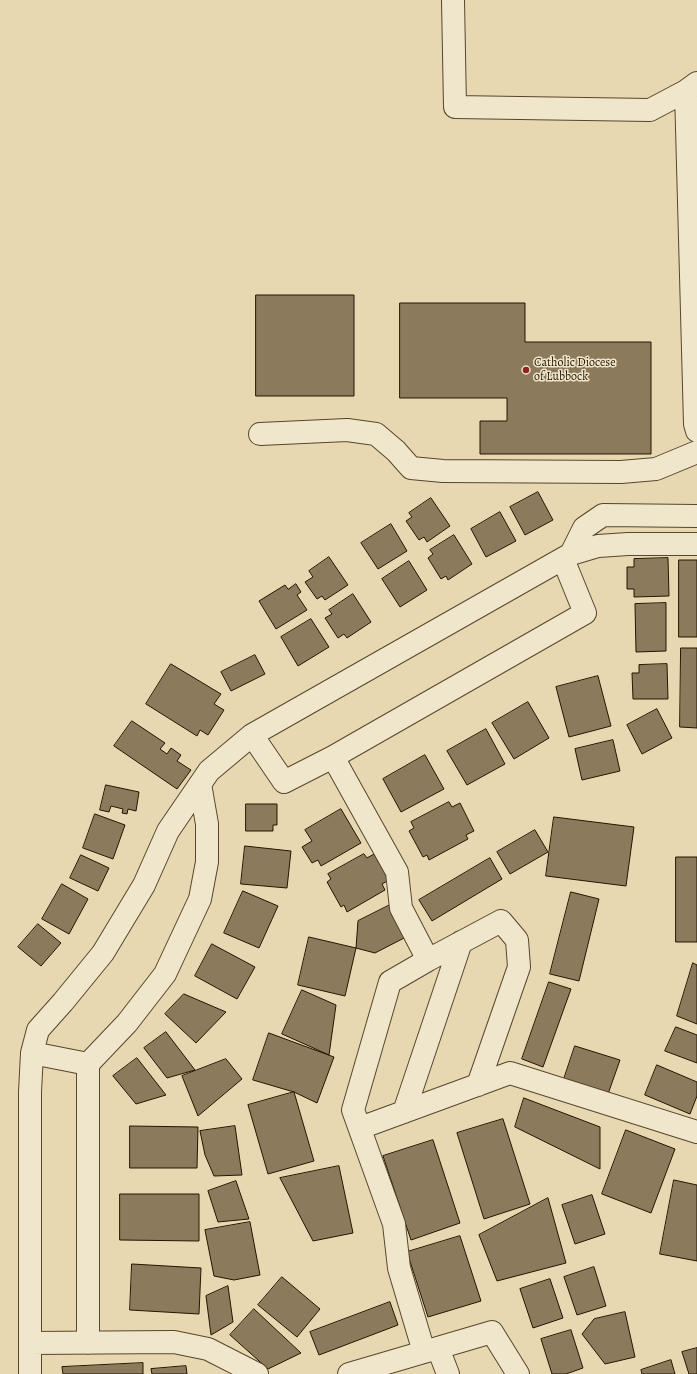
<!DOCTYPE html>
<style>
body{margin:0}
canvas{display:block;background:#e8d8b1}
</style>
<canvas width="697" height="1374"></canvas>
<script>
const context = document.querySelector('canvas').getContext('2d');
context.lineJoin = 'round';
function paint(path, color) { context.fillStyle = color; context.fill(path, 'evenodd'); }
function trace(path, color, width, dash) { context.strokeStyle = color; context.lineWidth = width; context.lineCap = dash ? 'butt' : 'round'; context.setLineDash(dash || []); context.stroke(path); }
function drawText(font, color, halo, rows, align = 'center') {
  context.font = font + ' Alegreya,serif'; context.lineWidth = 3; context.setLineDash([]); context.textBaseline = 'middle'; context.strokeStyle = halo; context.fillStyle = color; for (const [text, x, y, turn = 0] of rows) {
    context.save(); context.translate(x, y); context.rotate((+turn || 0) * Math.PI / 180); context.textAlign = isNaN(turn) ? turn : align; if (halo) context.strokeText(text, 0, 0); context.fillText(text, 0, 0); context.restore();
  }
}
const building = new Path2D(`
 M256,295H354V396H256Z
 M400,303H525V342H651V454H480V421H507V398H400Z
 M538,492L553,520L525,535L510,507Z
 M431,498L450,526L427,542L424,537L419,540L406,521L412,517L409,513Z
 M500,512L516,541L486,557L471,529Z
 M391,524L407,551L378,569L361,543Z
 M454,535L472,564L448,580L446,576L441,579L428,558L433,554L430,550Z
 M329,557L348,585L325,600L322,596L317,599L305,582L313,577L309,571Z
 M668,558L669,596L634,597V589H627V567H634V559Z
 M679,560H697V637H679Z
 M409,561L427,590L400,607L382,579Z
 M296,584L301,592L297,595L307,610L276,629L259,601L285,585L288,589Z
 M353,594L371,622L347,638L344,634L338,638L325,618L332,614L329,610Z
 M666,603V651L636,652L635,604Z
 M311,619L329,647L298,666L281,637Z
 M681,648H697V728L680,727Z
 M255,655L265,674L231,691L221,672Z
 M171,664L221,694L214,704L224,710L208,735L200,730L197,736L146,704Z
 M667,664L668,699H633L632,673H639V665Z
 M598,676L611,726L569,737L556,687Z
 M528,702L549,738L514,759L492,723Z
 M657,709L672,738L642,754L627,725Z
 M132,721L165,743L160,749L167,754L171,748L181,755L177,761L191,770L177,789L114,746Z
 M486,729L505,764L467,785L447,751Z
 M613,740L620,771L582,780L575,749Z
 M425,755L444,789L401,812L383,779Z
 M106,785L139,792L136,811L128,809L127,814L122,813L123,809L111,806L109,812L100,810Z
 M449,802L452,807L460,803L474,831L466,835L468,839L429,860L427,855L423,857L409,831L414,828L411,822Z
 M246,804H277V825H273V831H246Z
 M341,809L361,843L321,866L318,860L312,863L302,847L312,841L305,830Z
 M95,814L125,825L113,859L83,848Z
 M554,817L634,827L626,886L546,876Z
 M535,830L548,852L510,874L497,852Z
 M245,846L291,851L287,888L241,884Z
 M364,854L367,858L374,854L389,880L382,884L385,890L347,912L344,905L341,907L327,882L331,879L328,874Z
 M81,855L109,868L98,891L70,878Z
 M676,857H697V942H676Z
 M490,858L502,879L432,921L419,900Z
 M62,884L88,899L69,934L42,919Z
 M243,891L278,906L259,948L224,933Z
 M571,892L599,899L579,981L550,974Z
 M390,905L406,937L375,953L356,948L358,921Z
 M38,924L61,943L41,966L18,947Z
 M309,937L356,948L345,996L298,985Z
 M212,944L255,967L237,999L195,976Z
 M693,963L697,965V1024L677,1016Z
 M549,982L571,989L543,1067L522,1059Z
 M302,990L336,1005L329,1055L282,1034Z
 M184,994L226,1012L196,1043L165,1014Z
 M676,1027L697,1035V1063L665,1051Z
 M166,1032L195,1070L167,1078L144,1048Z
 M269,1033L334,1057L317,1103L294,1092L253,1080Z
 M575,1046L620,1060L608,1094L564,1079Z
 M137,1058L166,1095L136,1104L113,1076Z
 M226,1059L242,1079L198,1116L182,1076Z
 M657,1065L697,1082V1096L690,1114L645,1095Z
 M294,1092L314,1161L268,1174L248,1105Z
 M524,1098L600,1127V1169L515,1127Z
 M503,1119L530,1204L484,1219L457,1133Z
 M130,1126L198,1127L197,1168H130Z
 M235,1126L242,1175L214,1176L205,1155L200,1131Z
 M626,1130L675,1149L651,1213L602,1194Z
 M433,1140L460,1223L411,1240L383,1156Z
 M339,1166L353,1233L313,1241L280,1178Z
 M674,1180L697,1185V1261L660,1254Z
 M236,1181L249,1219L218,1222L208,1191Z
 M120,1194H199V1241L120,1240Z
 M592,1195L605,1234L575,1244L562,1205Z
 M548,1198L566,1263L497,1281L479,1235Z
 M250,1222L260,1275L234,1280L214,1276L205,1230Z
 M460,1236L481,1301L428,1317L407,1252Z
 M132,1264L201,1268L199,1314L130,1310Z
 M594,1267L606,1306L577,1315L564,1277Z
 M282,1277L320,1309L297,1337L258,1305Z
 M550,1279L563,1318L533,1328L520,1289Z
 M228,1286L233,1322L211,1335L206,1296Z
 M390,1302L398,1325L319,1355L310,1332Z
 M254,1309L301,1353L268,1369L230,1335Z
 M625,1312L635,1357L605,1364L582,1334L594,1319Z
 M571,1330L583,1368L566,1374H552L541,1339Z
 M697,1348V1374H689L682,1352Z
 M671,1360L675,1374H642L641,1370Z
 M143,1363V1374H63L62,1367Z
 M186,1366L187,1374H152L151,1369Z`);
paint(building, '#8b7a5c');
trace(building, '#261500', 1);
const minor = new Path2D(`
 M453,0L455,107L650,110L686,91
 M697,83L686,91L695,424L697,431
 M260,434L347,430L376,434L396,451L411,468L443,471L621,472L656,469L697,452
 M571,554L584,528L603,515L697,516
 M252,735L284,782L333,757L585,613L563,559
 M333,757L397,872L401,908L428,960L390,982L353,1110L394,1224L399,1268L424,1352
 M428,960L501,921L517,940L519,967L478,1085
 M32,1053L88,1064
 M404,1112L461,942
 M360,1128L510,1073L697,1132
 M30,1343L174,1342L208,1349L257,1374
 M88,1343V1064L127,1023L165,974L200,899L207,862V824L200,784
 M438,1348L448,1374
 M30,1374V1092L32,1053L38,1030L63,1002L103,953L144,885L168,831L209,771L252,735L571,554L598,546L628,544H697
 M349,1374L492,1332L518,1374`);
trace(minor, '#56462c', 24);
trace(minor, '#f0e6cc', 22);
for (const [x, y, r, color] of [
 [526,370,4,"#8f2418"]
]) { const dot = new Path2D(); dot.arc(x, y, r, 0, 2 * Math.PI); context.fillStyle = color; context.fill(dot); trace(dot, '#f0e6cc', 1.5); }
drawText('12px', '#261500', '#f0e6cc', [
 ["Catholic Diocese",534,363],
 ["of Lubbock",534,377]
], 'left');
</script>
